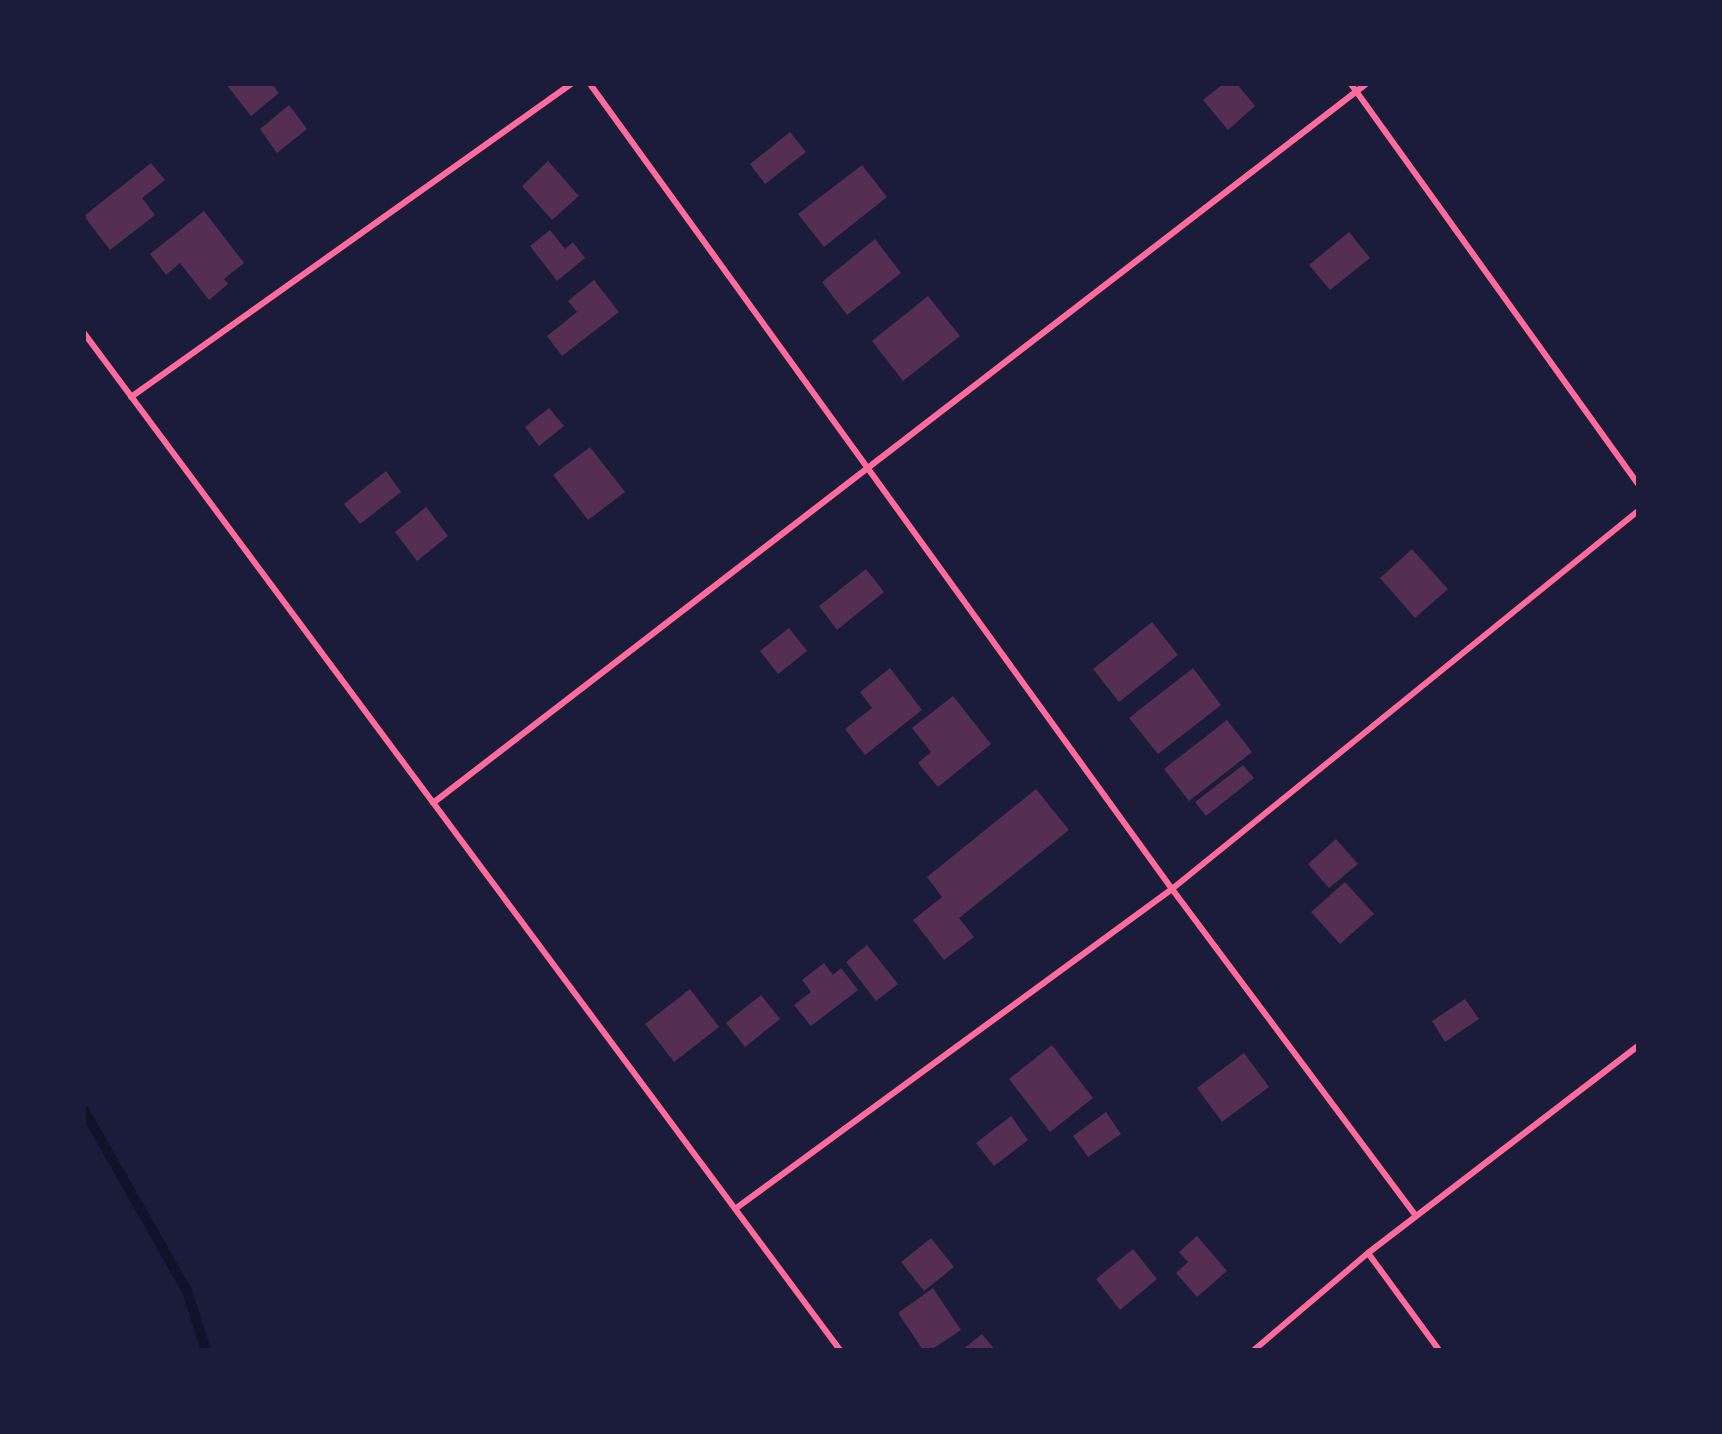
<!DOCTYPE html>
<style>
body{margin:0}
#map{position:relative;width:1722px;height:1434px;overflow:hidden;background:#1b1b3a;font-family:"IBM Plex Sans",sans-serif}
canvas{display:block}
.frame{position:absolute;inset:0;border:86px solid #1b1b3a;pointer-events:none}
</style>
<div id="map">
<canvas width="1722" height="1434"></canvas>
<div class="frame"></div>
</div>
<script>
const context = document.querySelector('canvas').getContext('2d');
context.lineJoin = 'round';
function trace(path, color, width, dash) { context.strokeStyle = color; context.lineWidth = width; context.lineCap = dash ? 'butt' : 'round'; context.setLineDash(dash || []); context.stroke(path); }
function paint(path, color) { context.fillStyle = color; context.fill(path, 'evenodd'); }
trace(new Path2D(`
 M84,1110L187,1291L206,1350`), '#12122b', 10);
paint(new Path2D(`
 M226,84H272L279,93L251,116Z
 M1223,84H1237L1255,106L1228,130L1203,100Z
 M289,105L307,129L277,153L260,129Z
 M790,132L806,152L765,184L750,164Z
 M548,161L579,196L552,220L522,186Z
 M151,163L165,180L142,198L155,215L110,250L84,216Z
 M862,165L887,197L824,247L798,214Z
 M204,211L244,263L224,279L228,284L209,300L180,263L166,275L150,254Z
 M550,230L565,249L573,242L585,258L557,281L530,246Z
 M1349,232L1370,258L1330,290L1309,265Z
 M875,239L901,273L847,315L822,282Z
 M594,280L619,312L562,356L547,336L577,312L568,301Z
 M928,296L960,336L903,381L872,341Z
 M549,408L564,426L539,446L525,427Z
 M590,447L625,492L588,520L553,475Z
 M386,471L401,492L360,524L344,504Z
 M426,507L448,536L417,561L395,532Z
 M1412,549L1448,589L1415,618L1380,578Z
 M866,569L884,592L837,630L819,606Z
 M1152,622L1178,655L1119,702L1093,669Z
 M789,628L807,651L778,674L760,651Z
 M890,668L922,710L865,755L845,729L872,708L860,692Z
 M1193,668L1221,705L1158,754L1129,718Z
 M953,696L991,744L938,787L918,763L931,752L912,728Z
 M1227,720L1252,752L1189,801L1164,769Z
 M1243,765L1254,778L1206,816L1195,802Z
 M1036,789L1069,830L959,918L974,937L944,960L913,920L942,897L927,877Z
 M1336,839L1358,864L1329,888L1308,864Z
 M1345,882L1374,914L1340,944L1311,912Z
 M867,945L898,984L876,1001L846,962Z
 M824,963L833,975L841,968L858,990L811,1026L794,1005L811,992L802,980Z
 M690,989L719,1027L674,1062L645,1024Z
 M761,995L780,1019L745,1047L726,1023Z
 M1465,999L1479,1019L1445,1042L1432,1021Z
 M1052,1045L1093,1098L1050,1132L1009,1079Z
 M1244,1053L1269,1087L1222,1122L1197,1088Z
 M1106,1112L1121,1134L1088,1157L1073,1136Z
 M1011,1116L1028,1140L994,1166L976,1143Z
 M1197,1236L1227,1271L1197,1297L1176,1273L1188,1262L1179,1252Z
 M931,1238L954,1267L924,1291L901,1262Z
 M1133,1249L1157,1279L1120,1310L1096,1279Z
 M933,1288L961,1330L931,1350H923L898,1313Z
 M982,1334L995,1350H962Z`), '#542f53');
trace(new Path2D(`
 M590,84L1172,889L1416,1216
 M1351,84L1638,484
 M84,333L840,1350
 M131,397L571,84
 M433,803L1366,84
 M735,1209L1172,889L1638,511
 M1368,1253L1439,1350
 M1254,1350L1368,1253L1638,1046`), '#ff6b9d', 6);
</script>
